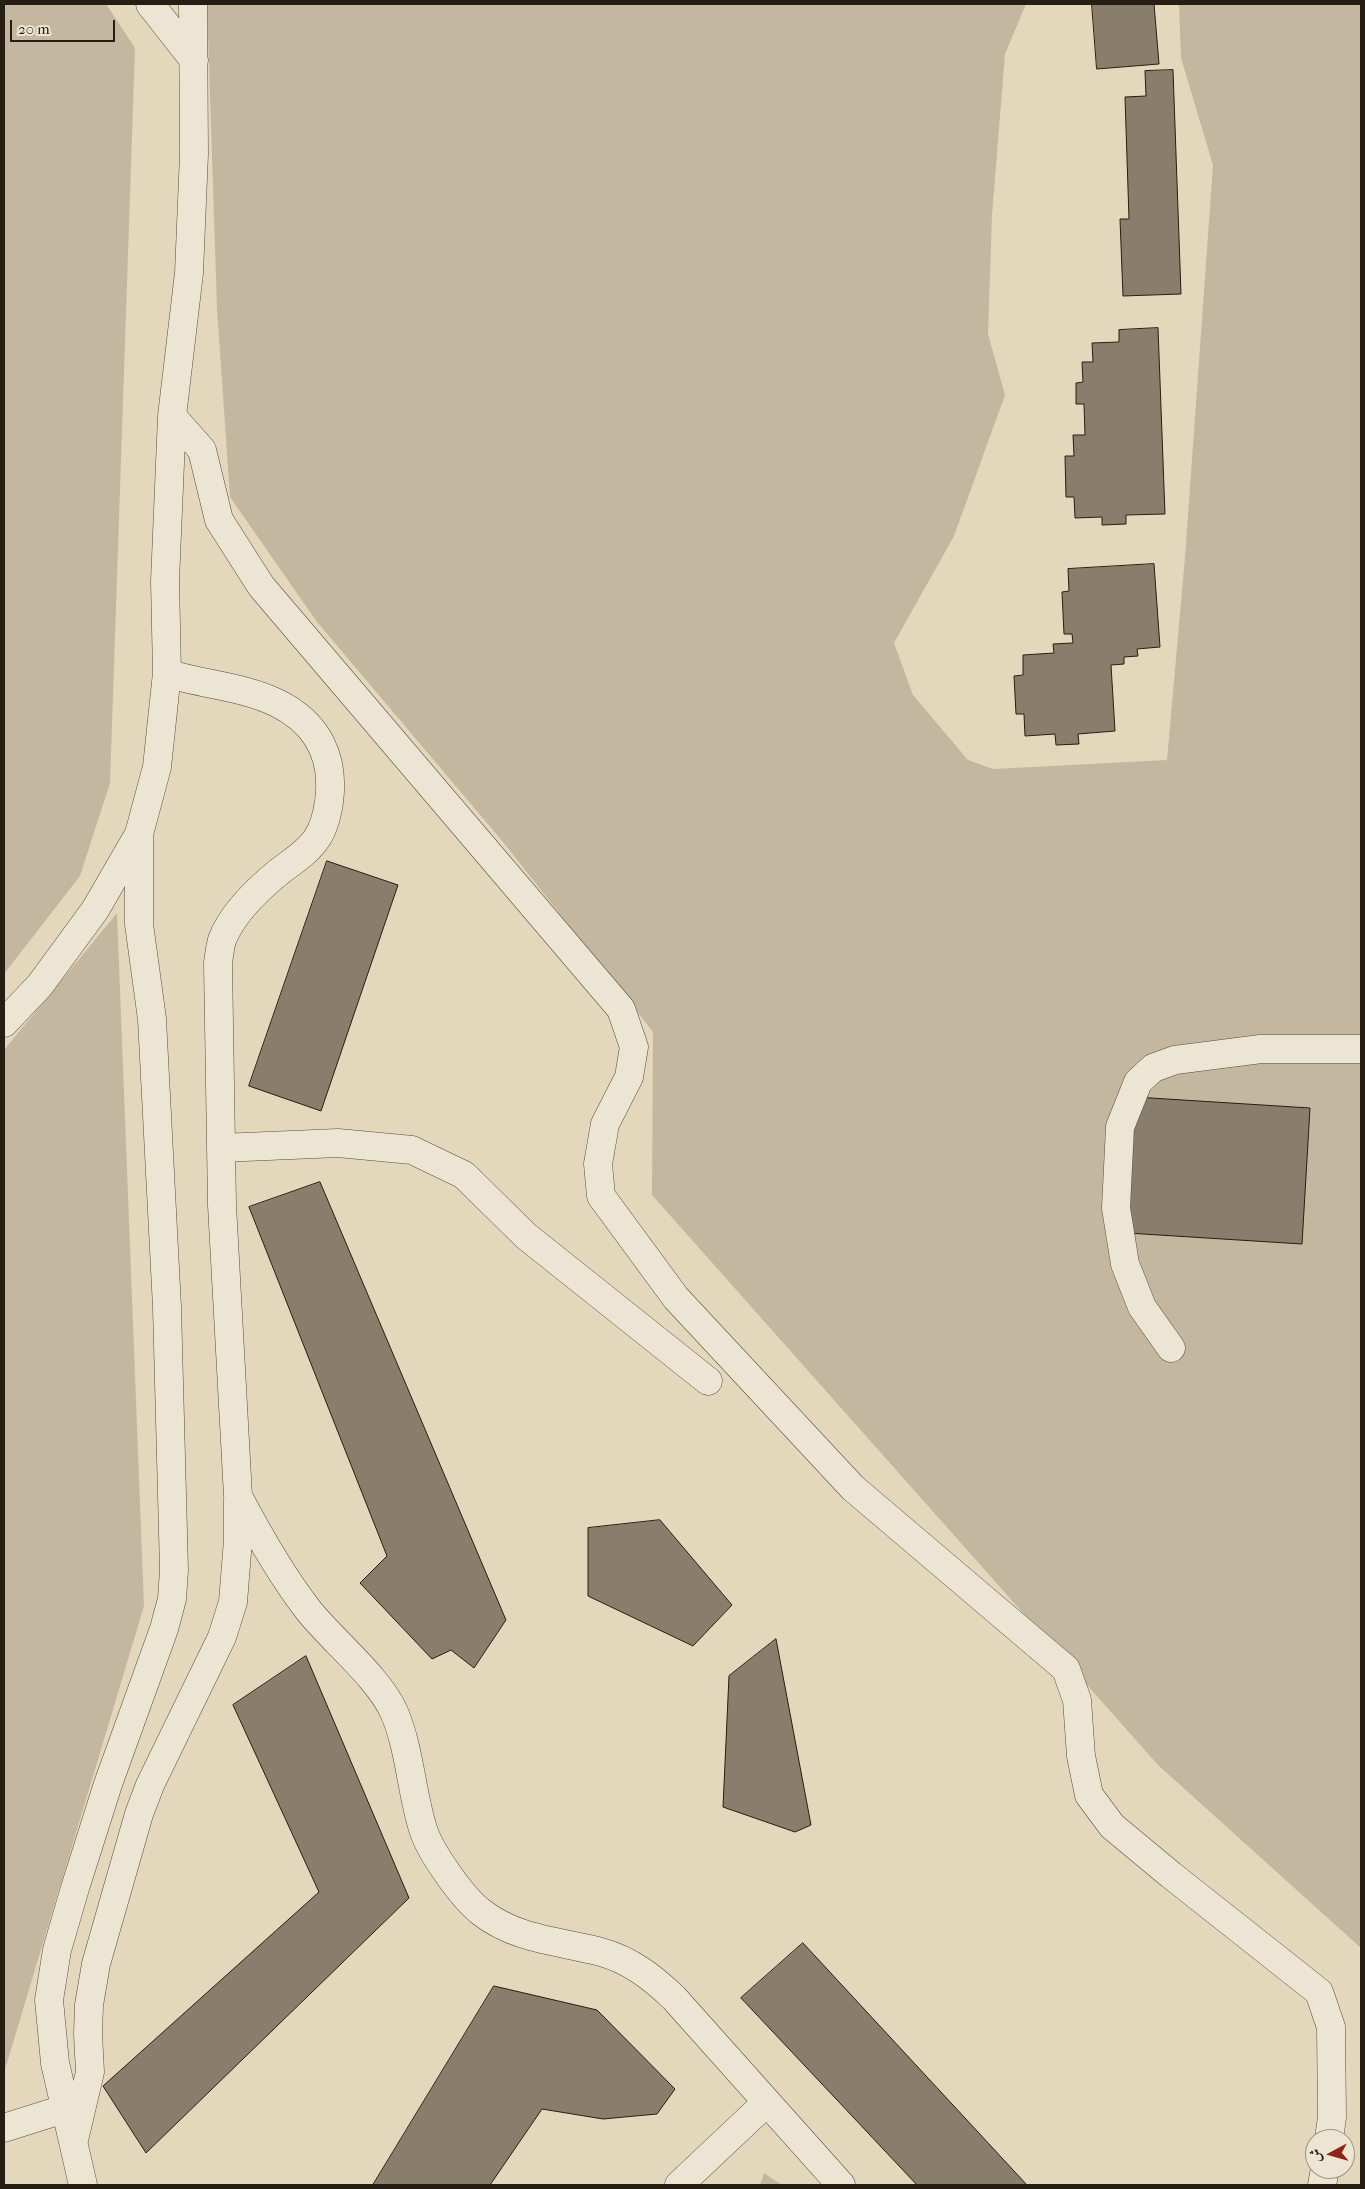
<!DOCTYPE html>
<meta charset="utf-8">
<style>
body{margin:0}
#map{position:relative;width:1365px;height:2189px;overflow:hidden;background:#e3d7bc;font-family:"IM FELL French Canon",Amiri,serif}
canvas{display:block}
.frame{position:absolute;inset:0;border:5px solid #271e13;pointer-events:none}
.north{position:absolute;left:1305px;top:2129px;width:50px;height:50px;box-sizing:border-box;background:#ede5d3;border:1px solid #9e9586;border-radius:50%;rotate:264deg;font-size:14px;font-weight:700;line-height:20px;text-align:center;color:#271e13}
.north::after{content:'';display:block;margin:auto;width:18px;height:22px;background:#8f2418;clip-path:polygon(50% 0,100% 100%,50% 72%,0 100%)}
.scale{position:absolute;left:10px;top:20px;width:105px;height:22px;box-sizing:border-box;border:2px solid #271e13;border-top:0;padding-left:6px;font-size:15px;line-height:18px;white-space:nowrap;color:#271e13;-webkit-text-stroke:4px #ede5d3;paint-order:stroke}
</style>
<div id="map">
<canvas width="1365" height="2189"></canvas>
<div class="frame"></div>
<div class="north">ش</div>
<div class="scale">20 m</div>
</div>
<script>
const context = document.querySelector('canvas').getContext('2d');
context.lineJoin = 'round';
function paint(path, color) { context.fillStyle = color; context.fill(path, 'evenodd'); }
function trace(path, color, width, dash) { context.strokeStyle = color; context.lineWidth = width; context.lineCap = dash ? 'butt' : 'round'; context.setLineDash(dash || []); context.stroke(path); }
paint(new Path2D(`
 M4,4H106L135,48L110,783L80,876L4,974Z
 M207,4H1026L1005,54L992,215L988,334L1005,395L954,536L894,643L913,695L968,760L993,769L1167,760L1185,557L1213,165L1181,58L1179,4H1361V1948L1158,1765L652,1195L653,1032L503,842L317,622L230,497L217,308Z
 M117,913L144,1606L4,2073V1050Z
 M764,2173L782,2185H760Z`), '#c3b89f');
const building = new Path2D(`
 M1092,4H1154L1159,64L1097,69Z
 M1173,70L1181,294L1123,296L1120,219H1129L1125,97L1146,96L1145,71Z
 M1158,328L1165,514L1126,515V524L1102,525V517L1075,518L1074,497H1066L1065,456H1074L1073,435H1085L1084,404H1076V383L1083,382L1082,362H1093L1092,343L1119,342V330Z
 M1154,564L1160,647L1137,649L1138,656L1124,657V664L1111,665L1115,731L1078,734L1079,744L1056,745L1055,734L1025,736L1024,714H1016L1014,676L1023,675V655L1054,653L1053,644L1073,643L1072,634H1064L1062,592L1069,591L1068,569Z
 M327,861L398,885L321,1111L249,1086Z
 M1135,1097L1310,1108L1302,1244L1127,1233Z
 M320,1182L506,1620L474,1668L451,1650L432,1659L360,1583L387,1556L249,1207Z
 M660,1520L732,1605L693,1646L588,1596V1528Z
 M776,1639L811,1825L795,1832L723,1807L729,1676Z
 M306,1656L409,1898L146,2153L103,2086L319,1892L233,1705Z
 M803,1943L1027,2185H917L741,1998Z
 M494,1986L597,2010L675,2089L657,2114L603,2119L542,2109L490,2185H373Z`);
paint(building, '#897e6b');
trace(building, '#271e13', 1);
const minor = new Path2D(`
 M150,4L194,60
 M172,416L202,450L219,520L261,586L621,1009L634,1047L629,1077L605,1124L598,1164L601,1196L676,1298L853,1488L1066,1669L1077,1700L1081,1756L1089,1795L1112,1826L1171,1875L1319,1992L1331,2027L1332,2117L1329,2139
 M167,673C203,685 243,686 277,703C318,723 335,758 329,802C327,815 324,828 317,838C308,852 293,861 280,871C259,888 232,914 222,940C220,947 219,956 218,963L222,1205L238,1496C259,1536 281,1575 309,1611C333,1641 379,1678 394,1712C410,1749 411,1791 423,1829C430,1852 462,1897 481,1912C517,1940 559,1941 601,1952C630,1960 652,1977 674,1998L841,2185
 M4,1023L40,985L95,910L139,834L157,767L167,673L165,581L172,416L189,273L194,154L193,4
 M221,1148L338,1143L412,1150L464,1175L526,1236L708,1381
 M1171,1348L1142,1307L1125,1264L1116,1208L1120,1127L1138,1082L1153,1068L1175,1060L1261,1049H1361
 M4,2128L64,2109
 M74,2140L90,2072L88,2034L89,2005L96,1964L139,1814L150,1785L222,1637L233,1602L238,1540V1500
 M83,2185L55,2063L49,2000L57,1950L75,1888L108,1784L164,1629L172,1599L174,1570L167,1307L152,1019L139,924V834
 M679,2185L766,2103
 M1322,2185L1325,2169`);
trace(minor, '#564c3d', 29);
trace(minor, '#ede5d3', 28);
</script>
